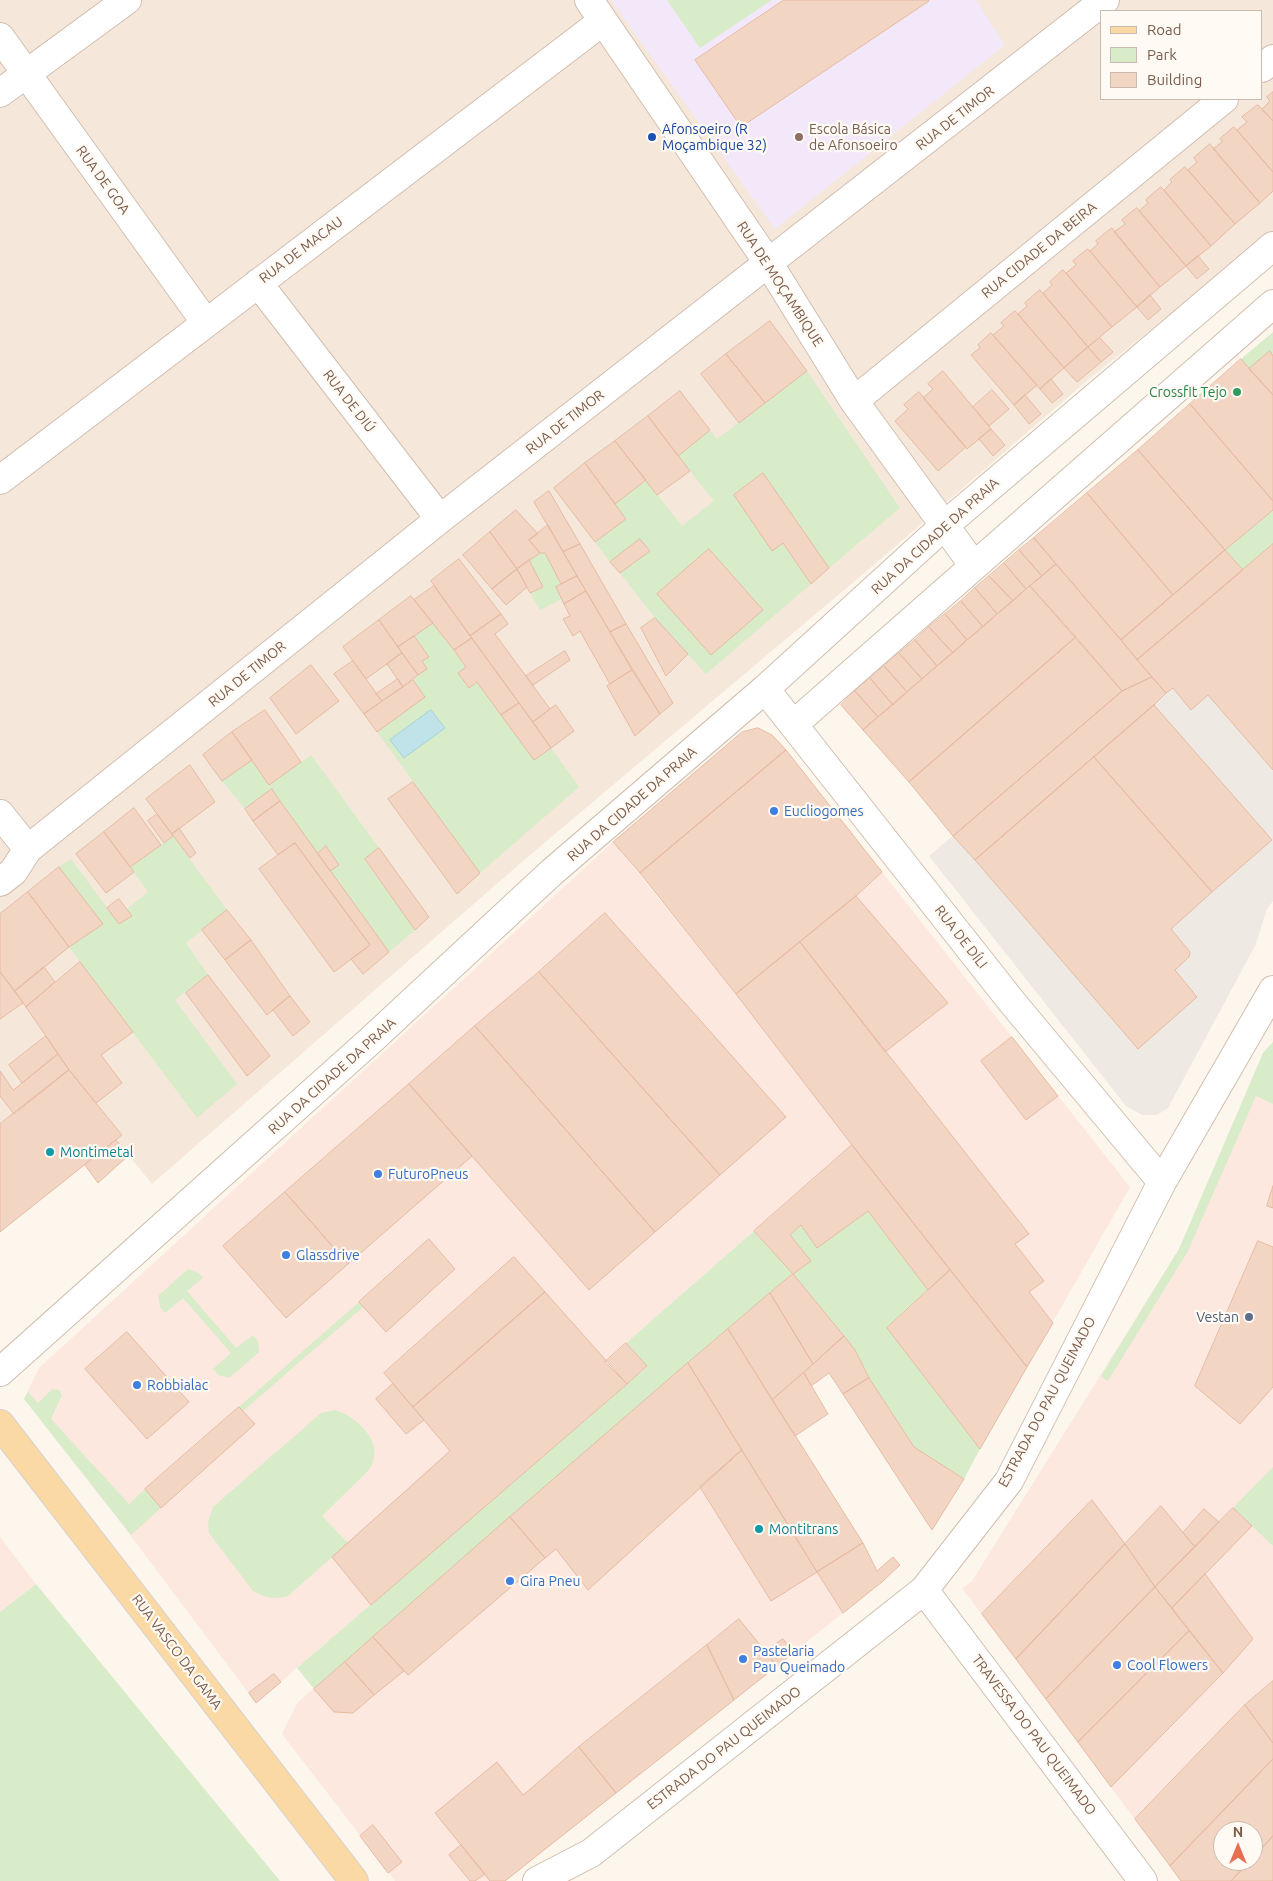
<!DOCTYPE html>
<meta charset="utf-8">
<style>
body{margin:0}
#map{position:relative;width:1273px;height:1881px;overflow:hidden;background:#fdf6ec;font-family:Ubuntu,sans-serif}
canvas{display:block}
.legend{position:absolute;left:1100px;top:10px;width:162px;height:90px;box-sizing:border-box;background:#fffaf3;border:1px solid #cabbb1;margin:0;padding:6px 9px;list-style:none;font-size:15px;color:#7a5c4d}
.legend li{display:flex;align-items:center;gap:10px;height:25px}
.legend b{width:25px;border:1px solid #cabbb1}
.north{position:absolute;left:1213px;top:1821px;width:50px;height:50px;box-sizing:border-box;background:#fffaf3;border:1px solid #cabbb1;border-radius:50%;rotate:0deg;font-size:14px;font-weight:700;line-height:20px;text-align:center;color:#7a5c4d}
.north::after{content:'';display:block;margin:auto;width:18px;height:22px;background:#e76f51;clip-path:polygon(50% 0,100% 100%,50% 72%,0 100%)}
</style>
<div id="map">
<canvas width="1273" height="1881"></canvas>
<ul class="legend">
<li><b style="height:6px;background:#fbd9a5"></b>Road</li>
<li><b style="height:14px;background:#d8ecc9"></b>Park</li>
<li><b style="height:14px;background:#f3d5c3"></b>Building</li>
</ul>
<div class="north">N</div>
</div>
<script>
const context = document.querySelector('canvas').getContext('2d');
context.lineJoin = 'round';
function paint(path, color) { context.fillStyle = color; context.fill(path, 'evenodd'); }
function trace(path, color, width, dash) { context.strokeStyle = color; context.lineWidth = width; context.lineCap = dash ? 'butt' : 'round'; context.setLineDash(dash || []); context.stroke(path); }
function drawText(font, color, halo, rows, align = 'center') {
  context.font = font + ' Ubuntu,sans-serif'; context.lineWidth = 4.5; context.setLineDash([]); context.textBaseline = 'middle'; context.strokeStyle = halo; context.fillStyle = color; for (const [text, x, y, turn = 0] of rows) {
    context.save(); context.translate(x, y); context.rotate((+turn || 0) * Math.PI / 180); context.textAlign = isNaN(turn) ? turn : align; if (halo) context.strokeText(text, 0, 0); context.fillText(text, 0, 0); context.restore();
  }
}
paint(new Path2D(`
 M0,0H1273V233L1090,378L875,564L530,855L152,1184L116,1140L122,1135L70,1070L0,1124ZM1102,11H1262V99H1102Z`), '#f5e8da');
paint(new Path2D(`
 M613,842L736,994L856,896L882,872L1130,1187L1027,1367L851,1146L606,1361L371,1605L256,1703L115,1515L24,1399L39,1368Z
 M1273,1042V1881H1181L962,1588L972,1581L1179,1249L1263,1053ZM1223,1831H1253V1861H1223Z
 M688,1363L843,1613L505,1881H395L282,1734L298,1702Z
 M0,1537L36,1584L0,1612Z`), '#fde8e0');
paint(new Path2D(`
 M1273,544V901L1267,909L1256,944L1168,1108L1157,1115H1142L1126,1106L929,856L1122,691Z`), '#efe9e4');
paint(new Path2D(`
 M611,0H976L1005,45L775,229Z`), '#f3e8fa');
paint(new Path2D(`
 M667,0H772L700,48Z
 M1273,332V395L1241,359Z
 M807,371L900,508L829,568L763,474L734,494L772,551L783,543L811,584L706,674L655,618L620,573L650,551L640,540L610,562L595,542L615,504L646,480L682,526L714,501L678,456L710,430L717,439ZM709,549L763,610L711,655L658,594Z
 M1273,510V544L1243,570L1225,550Z
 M540,553H545L561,584L556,588L562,599L540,610L530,593L543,587L529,560Z
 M433,623L466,667L458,673L468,688L477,682L534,760L551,748L579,787L480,873L377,732L425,697L413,680L426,669L422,661L429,657L414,636Z
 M311,755L379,848L365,860L415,930L389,952L330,871L339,865L327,847L318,854L272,789L245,809L222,781L252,760L269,785Z
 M173,836L227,910L186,943L208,975L175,1000L237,1084L197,1118L69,947L102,924L59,867L71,859L119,924L131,916L127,909L148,892L130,867Z
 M1273,1042V1104L1256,1096L1188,1251L1108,1381L1101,1376L1179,1249L1263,1053Z
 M868,1211L928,1290L887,1328L980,1449L964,1479L914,1447L869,1378L855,1350L793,1274L688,1363L314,1689L297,1668L647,1367L626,1343L754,1231L793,1273L790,1235L801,1225L817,1247Z
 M188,1269L199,1273L203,1278L187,1291L236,1348L253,1335L258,1341L259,1352L229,1378L218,1375L213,1369L231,1353L183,1298L165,1313L160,1307L158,1296Z
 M359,1302L363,1307L243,1411L239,1407Z
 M52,1389L59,1390L62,1395L51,1419L129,1504L145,1489L161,1508L131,1535L24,1399L28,1392L38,1403Z
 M335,1410C359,1417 388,1446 368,1471L322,1516L348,1543L288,1596C272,1600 267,1598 253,1591L209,1533L208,1521L213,1507L321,1413Z
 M1273,1467V1546L1233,1508Z
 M36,1584L280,1881H0V1612Z`), '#d8ecc9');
const water = new Path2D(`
 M431,710L445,728L404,758L390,740Z`);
paint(water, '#bfe3e8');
trace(water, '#a5d3da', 1);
const building = new Path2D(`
 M784,0H929V1L741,127L695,60Z
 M1273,92V121L1262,109L1270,101L1267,97Z
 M1258,105L1273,121V172L1237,130L1247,122L1242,117Z
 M1234,127L1273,172V191L1260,203L1213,149L1223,141L1220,139Z
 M1210,144L1260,203L1235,224L1188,170L1197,162L1194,158Z
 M1185,167L1235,224L1211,246L1164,190L1172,182L1170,180Z
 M1161,187L1211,246L1186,266L1139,211L1148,203L1146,200Z
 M1137,208L1186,266L1160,287L1114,232L1125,224L1122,220Z
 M1112,228L1160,287L1137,307L1090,251L1098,244L1096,241Z
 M1088,249L1137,307L1112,327L1066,273L1076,265L1073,261Z
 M1198,256L1209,269L1197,279L1186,266Z
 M1063,270L1112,327L1088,347L1043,293L1052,285L1050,282Z
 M1040,290L1088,347L1064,368L1018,314L1027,306L1025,303Z
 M1150,295L1161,309L1148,320L1137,307Z
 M1015,311L1064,368L1040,389L993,335L1004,326L1001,323Z
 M770,321L807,371L765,403L726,354Z
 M991,333L1037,385L1014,405L971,355L980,348L978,345Z
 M1100,338L1113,352L1101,362L1088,347Z
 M1088,347L1101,362L1077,382L1064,368Z
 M1270,351L1273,356V395L1249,369Z
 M726,354L765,403L739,423L701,374Z
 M1241,359L1273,395V501L1190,404Z
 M943,371L991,429L967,449L923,398L933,389L928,384Z
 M1051,379L1063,394L1052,403L1040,389Z
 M992,390L1009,409L989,426L973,407Z
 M680,391L710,430L678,456L648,416Z
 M919,392L966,447L938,471L895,421L908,409L904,405Z
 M1025,395L1041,414L1029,424L1014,405Z
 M1190,404L1273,501V510L1225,550L1138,450Z
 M648,416L690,471L657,495L615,441Z
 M991,429L1005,445L993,456L979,439Z
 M615,441L646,480L615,504L585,463Z
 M1138,450L1225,550L1173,595L1087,493Z
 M585,463L626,519L595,542L554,488Z
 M763,473L829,568L811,584L783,543L772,551L734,495Z
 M549,491L580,544L563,552L534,502Z
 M1087,493L1173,595L1121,640L1034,538Z
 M516,510L538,534L529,540L540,553L517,569L490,532Z
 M548,525L577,576L561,584L545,553H540L529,540Z
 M490,532L517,569L492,589L463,555Z
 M1034,538L1056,564L1042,576L1019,550Z
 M640,539L650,551L620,573L610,562Z
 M580,544L626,624L610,632L563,552Z
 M1273,544V770L1208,695L1191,710L1173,688L1166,693L1137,660Z
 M709,549L763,610L711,655L657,594Z
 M1019,550L1042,576L1026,589L1004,563Z
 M1225,550L1243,570L1137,660L1121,640Z
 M459,559L501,614L470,636L431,581Z
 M529,560L543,587L530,593L517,569Z
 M1004,563L1026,589L1013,601L989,576Z
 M1056,564L1121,640L1152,677L1122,691L1030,586Z
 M517,569L527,587L506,605L492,589Z
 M577,576L586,591L564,604L556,587Z
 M989,576L1013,601L997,614L975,588Z
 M434,586L472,638L454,650L414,600Z
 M1030,586L1076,637L909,782L863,730Z
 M975,588L997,614L983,627L961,601Z
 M586,591L632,670L610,684L580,631L573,636L563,619L570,616L564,604Z
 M411,596L433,623L398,647L379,620Z
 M961,601L983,627L967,640L945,614Z
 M501,614L508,624L495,634L550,709L533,722L470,636Z
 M945,614L967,640L953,653L929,627Z
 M655,618L688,654L666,676L641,628Z
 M379,620L402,653L366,679L343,647Z
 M626,624L673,703L660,714L610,632Z
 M929,627L953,653L937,666L915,640Z
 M414,636L429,657L422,661L427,669L418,675L398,647Z
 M1076,637L1122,691L953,836L909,782Z
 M472,638L519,703L501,715L477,682L469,688L458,673L466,667L454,650Z
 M915,640L937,666L922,679L899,653Z
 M565,651L570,660L533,685L526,676Z
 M402,653L418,675L403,687L387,664Z
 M899,653L922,679L907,692L884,666Z
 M353,661L382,701L364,714L334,674Z
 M311,665L339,701L296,734L270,698Z
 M884,666L907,692L893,705L870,678Z
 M632,670L660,714L635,736L607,686Z
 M1152,677L1166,693L1154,705L975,860L953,836L1122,691Z
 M870,678L893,705L878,717L855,691Z
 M398,679L403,687L382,701L376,694Z
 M413,680L425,697L377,732L364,714Z
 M855,691L878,717L863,730L841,705Z
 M519,703L551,748L534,760L501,715Z
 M556,705L574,731L551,748L533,722Z
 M1154,705L1272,840L1212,892L1094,757Z
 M265,710L301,762L269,785L232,732Z
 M758,728L772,735L786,750L640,873L613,842L742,732Z
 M232,732L252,760L222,781L203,755Z
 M786,750L882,872L856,896L736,994L640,873Z
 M1094,757L1212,892L1171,929L1190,952L1189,957L1175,970L1197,997L1138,1049L975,860Z
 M190,765L215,802L172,834L146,799Z
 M413,782L480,873L457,894L388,799Z
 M272,789L280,801L253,821L245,809Z
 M280,801L389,952L363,974L351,959L370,945L295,843L278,855L253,821Z
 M134,808L161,845L130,867L104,832Z
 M157,814L173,836L164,843L148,821Z
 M179,828L196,853L190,858L172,834Z
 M104,832L134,872L106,893L76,854Z
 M295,843L370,945L334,972L259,869Z
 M326,846L339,865L330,871L318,854Z
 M379,848L429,917L415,930L365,859Z
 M59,867L103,924L69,947L28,892Z
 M28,892L69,947L15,991L0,972V914Z
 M856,896L948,1003L885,1052L800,942Z
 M119,899L132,916L119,924L107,908Z
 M227,910L251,940L225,960L202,930Z
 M605,913L786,1117L720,1175L539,972Z
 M251,940L290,996L267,1015L225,960Z
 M800,942L1029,1234L1015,1244L1044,1281L1029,1292L1053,1323L1027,1367L852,1145L736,994Z
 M80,962L133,1032L101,1055L122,1083L96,1103L69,1070L26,1007Z
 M44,967L55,982L26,1007L15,991Z
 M0,972L23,1003L0,1019Z
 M539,972L720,1175L655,1232L475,1026Z
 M208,975L270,1056L247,1076L186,993Z
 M290,996L310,1022L293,1036L273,1010Z
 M475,1026L655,1232L589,1290L409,1084Z
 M46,1036L58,1054L22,1083L9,1065Z
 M1012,1037L1058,1096L1026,1120L981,1061Z
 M58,1054L69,1070L14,1114L0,1096V1071L13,1090Z
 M69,1070L122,1135L0,1232V1124Z
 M409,1084L472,1156L348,1264L285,1192Z
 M116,1140L129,1155L98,1183L85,1165Z
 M852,1145L950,1270L928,1290L868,1211L817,1248L801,1225L790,1235L811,1261L793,1274L754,1231Z
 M1273,1186V1208L1267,1206Z
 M285,1192L348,1264L286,1318L223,1246Z
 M429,1239L455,1269L386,1332L359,1302Z
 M1258,1241L1273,1247V1387L1240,1424L1195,1386Z
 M514,1257L545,1292L413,1407L384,1373Z
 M950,1270L1027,1367L980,1449L887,1328Z
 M793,1274L844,1336L813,1364L770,1293Z
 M545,1292L627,1384L371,1605L332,1557L450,1451L413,1407Z
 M770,1293L813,1364L772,1400L728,1329Z
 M728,1329L863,1543L817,1572L688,1363Z
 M127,1332L189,1402L147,1439L85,1369Z
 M844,1336L855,1350L869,1378L843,1394L829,1373L811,1386L804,1373Z
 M626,1343L647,1366L627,1384L605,1362Z
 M688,1363L742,1450L588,1590L556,1549L545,1558L510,1517Z
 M804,1373L828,1414L795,1436L772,1400Z
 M869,1378L914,1447L964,1479L932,1530L843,1394Z
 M393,1384L424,1420L406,1434L376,1399Z
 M239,1407L255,1424L161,1508L145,1489Z
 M742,1450L817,1572L771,1601L700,1487Z
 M1092,1500L1125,1544L1016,1659L982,1614Z
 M1161,1506L1195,1547L1155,1587L1125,1544Z
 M1233,1508L1252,1526L1172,1608L1155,1587Z
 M1204,1509L1219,1522L1195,1547L1183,1533Z
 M510,1517L545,1558L408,1675L373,1637Z
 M863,1543L877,1571L893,1557L900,1565L882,1582L843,1613L817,1572Z
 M1125,1544L1155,1587L1046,1699L1016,1659Z
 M1205,1574L1253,1639L1223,1673L1172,1608Z
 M1155,1587L1189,1631L1078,1742L1046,1699Z
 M739,1619L777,1666L734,1700L707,1645Z
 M1189,1631L1223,1673L1111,1787L1078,1742Z
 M373,1637L404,1671L374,1695L345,1662Z
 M783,1639L794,1652L777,1666L765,1652Z
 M707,1645L734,1700L616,1793L579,1747Z
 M345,1662L374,1695L353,1713L334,1712L314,1689Z
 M274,1674L281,1682L256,1703L249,1693Z
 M1273,1681V1743L1245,1705Z
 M1245,1705L1273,1743V1759L1170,1866L1135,1819Z
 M579,1747L616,1793L505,1881H490L435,1813L497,1762L523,1795Z
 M1273,1759V1836L1253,1858V1831H1223V1861H1250L1231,1881H1181L1170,1866Z
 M373,1825L402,1862L388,1873L360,1836Z
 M1273,1836V1881H1231L1250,1861H1253V1858Z
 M461,1845L485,1874L475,1881H470L449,1855Z`);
paint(building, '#f3d5c3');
trace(building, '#e6bba3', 1);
const minor = new Path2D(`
 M589,0L769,264L854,401L974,566
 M0,37L206,323
 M1262,68L1273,59
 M0,93L127,0
 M258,283L440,519
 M854,401L1224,99
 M0,480L603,21
 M765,689L1012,1002L1162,1182
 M794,724L1273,304
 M0,814L28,849
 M0,882L13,872L28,849L440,519L1105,0
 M0,1372L370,1041L552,872L765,689L945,525L1273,246
 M924,1590L1143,1881
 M537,1881L591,1853L924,1590L1009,1481L1162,1182L1273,990`);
const major = new Path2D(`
 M0,1424L354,1881`);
trace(minor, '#d1beb0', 30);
trace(major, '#dad1cd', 30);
trace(minor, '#fff', 28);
trace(major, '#fbd9a5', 28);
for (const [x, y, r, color] of [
 [652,137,5,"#1a4fb4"],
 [799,137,5,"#8d6e63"],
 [1237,392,5,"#2e9e5b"],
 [774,811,5,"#3f7fe0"],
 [50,1152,5,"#0f9aa8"],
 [378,1174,5,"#3f7fe0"],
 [286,1255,5,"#3f7fe0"],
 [1249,1317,5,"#5c6f8a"],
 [137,1385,5,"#3f7fe0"],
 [759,1529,5,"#0f9aa8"],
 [510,1581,5,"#3f7fe0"],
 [743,1659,5,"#3f7fe0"],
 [1117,1665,5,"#3f7fe0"]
]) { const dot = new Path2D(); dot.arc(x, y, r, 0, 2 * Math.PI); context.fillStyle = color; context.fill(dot); trace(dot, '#fffaf3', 2); }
drawText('14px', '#7a5c4d', '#fffaf3', [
 ["RUA DE TIMOR",955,118,-38],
 ["RUA DE GOA",103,180,54],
 ["RUA DE MACAU",301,250,-37],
 ["RUA CIDADE DA BEIRA",1039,250,-39],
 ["RUA DE MOÇAMBIQUE",780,284,57],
 ["RUA DE DIÚ",349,401,52],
 ["RUA DE TIMOR",565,422,-38],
 ["RUA DA CIDADE DA PRAIA",935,536,-42],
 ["RUA DE TIMOR",247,674,-39],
 ["RUA DA CIDADE DA PRAIA",632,804,-41],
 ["RUA DE DÍLI",961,937,52],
 ["RUA DA CIDADE DA PRAIA",332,1076,-42],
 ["ESTRADA DO PAU QUEIMADO",1047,1402,-62],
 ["RUA VASCO DA GAMA",177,1652,53],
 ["TRAVESSA DO PAU QUEIMADO",1034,1735,53],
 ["ESTRADA DO PAU QUEIMADO",724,1748,-38]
]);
drawText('14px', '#164399', '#fffaf3', [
 ["Afonsoeiro (R",662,129],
 ["Moçambique 32)",662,145]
], 'left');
drawText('14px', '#785e54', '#fffaf3', [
 ["Escola Básica",809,129],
 ["de Afonsoeiro",809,145]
], 'left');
drawText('14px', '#27864d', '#fffaf3', [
 ["Crossfit Tejo",1227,392]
], 'right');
drawText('14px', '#366cbe', '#fffaf3', [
 ["Eucliogomes",784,811],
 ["FuturoPneus",388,1174],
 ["Glassdrive",296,1255],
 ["Robbialac",147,1385],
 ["Gira Pneu",520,1581],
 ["Pastelaria",753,1651],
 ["Pau Queimado",753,1667],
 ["Cool Flowers",1127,1665]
], 'left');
drawText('14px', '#0d838f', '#fffaf3', [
 ["Montimetal",60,1152],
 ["Montitrans",769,1529]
], 'left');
drawText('14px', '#4e5e75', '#fffaf3', [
 ["Vestan",1239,1317]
], 'right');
</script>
